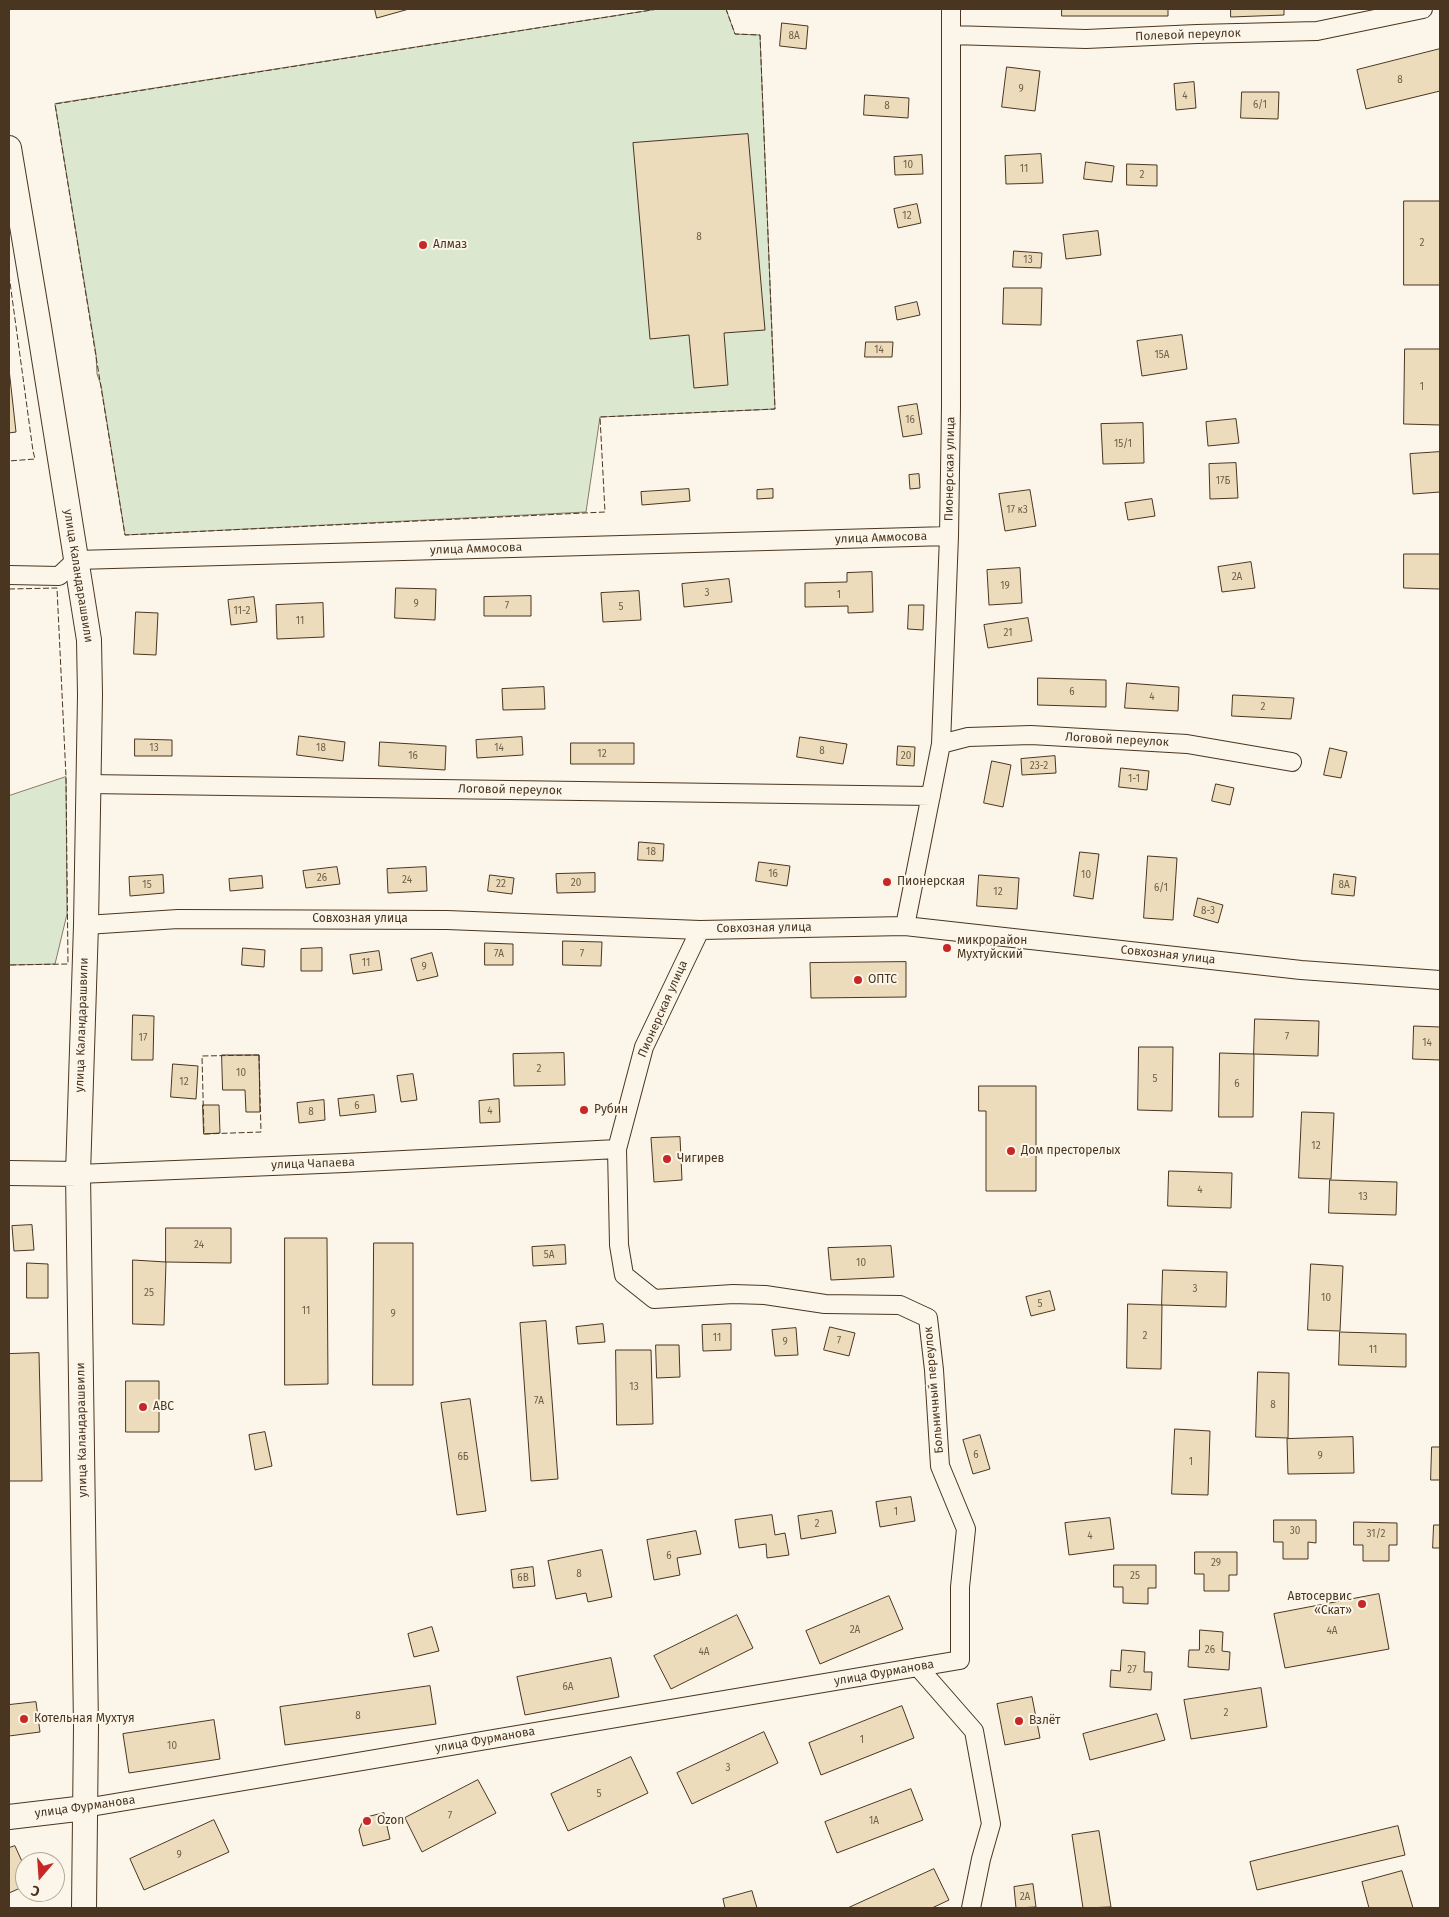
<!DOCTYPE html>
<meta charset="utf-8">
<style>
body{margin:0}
#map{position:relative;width:1449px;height:1917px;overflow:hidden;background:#fbf6e9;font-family:"Fira Sans",sans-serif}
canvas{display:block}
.frame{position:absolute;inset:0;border:10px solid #4a3520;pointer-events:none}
.north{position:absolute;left:15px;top:1852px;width:50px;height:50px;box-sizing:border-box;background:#fbf6e9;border:1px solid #b4a999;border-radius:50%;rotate:198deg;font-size:14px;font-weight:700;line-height:20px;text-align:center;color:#4a3520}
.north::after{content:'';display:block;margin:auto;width:18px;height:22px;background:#c62828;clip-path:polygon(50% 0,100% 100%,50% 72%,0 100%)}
</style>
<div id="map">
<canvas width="1449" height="1917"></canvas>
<div class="frame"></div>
<div class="north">С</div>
</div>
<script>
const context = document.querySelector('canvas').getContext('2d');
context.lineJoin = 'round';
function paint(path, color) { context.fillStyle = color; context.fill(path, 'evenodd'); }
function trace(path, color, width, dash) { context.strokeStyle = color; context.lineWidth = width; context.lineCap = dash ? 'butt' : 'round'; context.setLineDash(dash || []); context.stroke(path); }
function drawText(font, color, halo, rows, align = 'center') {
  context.font = font + ' "Fira Sans",sans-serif'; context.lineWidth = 4; context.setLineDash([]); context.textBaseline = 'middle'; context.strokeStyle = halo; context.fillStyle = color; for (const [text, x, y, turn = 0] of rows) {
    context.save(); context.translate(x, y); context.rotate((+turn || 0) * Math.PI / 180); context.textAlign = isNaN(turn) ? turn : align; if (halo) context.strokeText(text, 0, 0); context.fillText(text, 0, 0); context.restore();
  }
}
const green = new Path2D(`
 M658,9H726L735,34L760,35L775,409L600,417L586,512L125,535L101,385L97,374L96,354L55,104Z
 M66,777L67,914L55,964L9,965V796Z`);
paint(green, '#dce7d0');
trace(green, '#887966', 1);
const building = new Path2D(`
 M375,9H409L377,18Z
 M1062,9H1168V16H1062Z
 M1231,9H1284V15L1231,17Z
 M782,23L808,26L806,49L780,46Z
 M1440,49V91L1366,109L1357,70Z
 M1007,67L1040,71L1035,111L1002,107Z
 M1194,82L1196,108L1176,110L1174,84Z
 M1242,92H1279L1278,119L1241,118Z
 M865,95L909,98L908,118L864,115Z
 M748,134L765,330L724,333L728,385L694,388L689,335L650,339L633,143Z
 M1041,154L1043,183L1006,184L1005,156Z
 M922,155L923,174L895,175L894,157Z
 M1086,162L1114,166L1112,182L1084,179Z
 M1127,164L1157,165V186L1127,185Z
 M1404,201H1440V285H1404Z
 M917,204L921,223L898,228L894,209Z
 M1098,231L1101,255L1066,259L1063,235Z
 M1014,251L1042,253L1041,268L1013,267Z
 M1004,288H1042L1041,325L1003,324Z
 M917,302L920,315L897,320L895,307Z
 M1182,335L1187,369L1142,376L1137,341Z
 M866,342H893L892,357H865Z
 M1405,349H1440V425L1404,424Z
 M9,369L16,432L9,433Z
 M917,404L922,434L903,437L898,407Z
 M1236,419L1239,443L1208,446L1206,422Z
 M1143,423L1144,463L1103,464L1101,424Z
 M1440,452V492L1413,494L1410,454Z
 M1236,463L1238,498L1210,499L1209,464Z
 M919,474L920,488L910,489L909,475Z
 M689,489L690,501L642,505L641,492Z
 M773,489V498L757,499V490Z
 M1030,490L1036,526L1005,531L999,494Z
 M1152,499L1155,516L1128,520L1125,503Z
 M1404,554H1440V589L1404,588Z
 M1251,562L1255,588L1222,592L1218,567Z
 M1020,568L1022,603L989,605L987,570Z
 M872,572L873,612L848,613V606L805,607V583L847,582V573Z
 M729,579L732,602L684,607L682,584Z
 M396,588L436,589L435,620L395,618Z
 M639,591L641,620L603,622L601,593Z
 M531,596V616H484V597Z
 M254,597L257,622L231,625L228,600Z
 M323,603L324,637L277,639L276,605Z
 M909,605H924L923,630L908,629Z
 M136,612L158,613L156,655L134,654Z
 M1028,618L1032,641L988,648L984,625Z
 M1038,678L1106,680V707L1038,705Z
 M1127,683L1179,687L1178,711L1125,708Z
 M544,687L545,709L503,710L502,689Z
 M1233,695L1294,698L1291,719L1232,716Z
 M299,736L345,742L343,761L297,755Z
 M522,737L523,755L477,758L476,740Z
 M800,737L847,744L843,764L797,757Z
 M135,739L172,740V756H135Z
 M380,742L446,746L445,770L379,766Z
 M571,743H634V764H571Z
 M898,746L915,747L914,766L897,765Z
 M1330,748L1347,752L1341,778L1324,775Z
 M1055,756L1056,773L1022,775L1021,759Z
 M992,761L1011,765L1003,807L984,803Z
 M1121,768L1149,771L1147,790L1119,787Z
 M1216,784L1234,788L1230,805L1212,801Z
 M639,842L664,844L663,861L638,860Z
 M1080,852L1099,854L1093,899L1074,896Z
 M1148,856L1177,858L1173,920L1144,918Z
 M759,862L790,866L787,886L756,881Z
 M337,867L340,884L306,888L303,871Z
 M426,867L427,891L388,893L387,869Z
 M595,873V892L557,893L556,874Z
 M1334,874L1356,877L1354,896L1332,894Z
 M163,875L164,893L130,896L129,877Z
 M490,875L514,878L512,894L488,891Z
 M979,875L1019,878L1017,909L977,906Z
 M262,876L263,888L230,891L229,879Z
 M1198,898L1223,905L1218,923L1194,916Z
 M563,941L602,942L601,966L563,965Z
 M485,943L513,944V965H485Z
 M243,948L265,950L264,967L242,965Z
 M322,948V971H301V949Z
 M379,951L382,970L353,974L350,955Z
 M432,953L438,976L417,981L411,959Z
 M906,962V997L811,998L810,963Z
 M133,1015L154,1016L153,1060H132Z
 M1255,1019L1319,1021L1318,1056L1254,1054Z
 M1414,1026L1440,1027V1060L1413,1059Z
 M1139,1047H1173L1172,1111L1138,1110Z
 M564,1053L565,1085L514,1086L513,1054Z
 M1220,1053L1254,1054L1253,1117H1219Z
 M222,1055H259L260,1112H246L245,1090H223Z
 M173,1064L198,1066L196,1099L171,1097Z
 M413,1074L417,1100L401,1102L397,1076Z
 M979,1086H1036V1191H986V1111H979Z
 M374,1095L376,1112L340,1116L338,1099Z
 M499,1099L500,1122L480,1123L479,1101Z
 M324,1100L325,1120L299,1123L297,1103Z
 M203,1105H219L220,1133L204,1134Z
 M1302,1112L1334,1113L1331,1179L1299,1178Z
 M680,1137L682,1180L654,1182L651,1138Z
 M1169,1171L1232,1173L1231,1208L1168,1206Z
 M1330,1180L1397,1182L1396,1215L1329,1213Z
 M32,1225L34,1250L14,1251L12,1226Z
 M166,1228H231V1263L166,1262Z
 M285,1238H327L328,1384L285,1385Z
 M374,1243H413V1385H373Z
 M565,1245L566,1264L533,1266L532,1247Z
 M891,1246L894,1277L831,1280L828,1248Z
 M133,1260L166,1262L164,1325L133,1324Z
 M27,1263L48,1264V1298H27Z
 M1311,1264L1343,1266L1340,1331L1308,1330Z
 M1163,1270L1227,1272L1226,1307L1162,1305Z
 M1050,1291L1055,1310L1031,1316L1026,1297Z
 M1128,1304L1162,1305L1161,1369L1127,1368Z
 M546,1321L558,1479L531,1481L520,1323Z
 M603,1324L605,1342L578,1344L576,1327Z
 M731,1324V1350L703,1351L702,1325Z
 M830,1327L855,1333L849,1356L824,1350Z
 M796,1328L798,1355L775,1356L772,1330Z
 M1340,1332L1406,1334V1367L1339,1365Z
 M656,1345H679L680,1377L657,1378Z
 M616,1350H651L653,1424L617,1425Z
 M39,1353L42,1481H9V1354Z
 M1258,1372L1289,1373L1288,1438L1256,1437Z
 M126,1381H159V1432H126Z
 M470,1399L486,1511L457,1515L441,1403Z
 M1175,1429L1210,1431L1208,1495L1172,1494Z
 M265,1432L272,1466L255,1470L249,1435Z
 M980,1435L990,1469L973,1474L963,1440Z
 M1353,1437L1354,1473L1288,1474L1287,1439Z
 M1432,1447H1440V1480H1431Z
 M911,1497L915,1521L880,1527L876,1502Z
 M832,1511L836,1533L801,1539L798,1516Z
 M772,1515L775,1535L785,1533L789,1555L767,1558L766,1544L739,1548L735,1520Z
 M1110,1518L1114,1549L1069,1555L1065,1523Z
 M1274,1520H1316V1543L1308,1542V1559H1283V1542H1274Z
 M1354,1522L1397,1523V1545H1389V1561H1363V1545H1354Z
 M1434,1525H1440V1548H1433Z
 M696,1531L701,1554L677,1558L680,1575L654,1580L647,1540Z
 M602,1550L612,1597L588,1602L586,1593L556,1599L548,1561Z
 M1195,1552H1237V1575H1229V1591H1204V1574H1195Z
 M1114,1565H1156V1588H1148V1604L1123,1603V1587H1114Z
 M533,1567L535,1586L513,1588L511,1570Z
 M1379,1594L1389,1649L1285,1668L1274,1614Z
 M889,1596L903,1629L820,1664L806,1631Z
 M737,1615L753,1648L671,1689L654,1656Z
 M432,1627L439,1651L414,1657L408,1634Z
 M1200,1630L1223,1632L1222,1651L1230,1652L1229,1670L1188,1667L1189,1650H1199Z
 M1122,1650L1145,1652L1144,1672H1152L1151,1690L1110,1687L1111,1670L1120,1671Z
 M611,1658L619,1697L525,1715L517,1677Z
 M430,1686L436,1724L285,1745L280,1707Z
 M1261,1688L1267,1727L1191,1739L1184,1700Z
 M1032,1697L1040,1738L1005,1745L997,1704Z
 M36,1702L40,1732L9,1736V1705Z
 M902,1706L914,1738L821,1775L809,1743Z
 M1157,1714L1165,1740L1090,1760L1083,1734Z
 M214,1720L220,1759L129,1773L123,1734Z
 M764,1732L778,1763L692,1804L677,1773Z
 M631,1757L648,1793L568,1831L551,1794Z
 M478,1780L496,1813L422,1852L405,1818Z
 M911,1789L923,1820L837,1853L825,1822Z
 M384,1813L390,1839L363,1846L359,1830L364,1818Z
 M214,1820L229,1852L144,1890L130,1859Z
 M1398,1826L1405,1855L1257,1890L1250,1862Z
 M1099,1831L1111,1907L1083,1908L1072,1835Z
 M15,1846L25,1868V1886L9,1893V1848Z
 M934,1869L949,1900L932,1908H848Z
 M1402,1871L1413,1908H1369L1362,1882Z
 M1033,1884L1036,1907L1016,1908L1014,1887Z
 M752,1891L757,1908H725L723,1899Z`);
paint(building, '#ecdcbc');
trace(building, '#4a3520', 1);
const street = new Path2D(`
 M951,35L1086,39L1197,34L1317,31L1423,9
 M9,575L59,576L76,560L949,536
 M941,744L968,737L1031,735L1187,744L1292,762
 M88,784L931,796
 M86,925L178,919L447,920L700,930L905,926L1301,970L1440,980
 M905,926L941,744L949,536L951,407V9
 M78,1174L345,1163L617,1149
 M918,1667L974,1731L991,1824L981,1859L971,1908
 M85,1808L960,1660V1587L966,1529L940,1466L934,1370L928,1318L900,1305L825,1304L765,1295L733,1294L654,1299L624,1275L619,1245L617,1149L644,1047L700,930`);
const secondary = new Path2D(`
 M9,148L39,327L89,640L90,695L86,925L78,1174L86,1727L84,1908
 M9,1173L78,1174
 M9,1817L85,1808`);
trace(street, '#4a3520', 20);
trace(secondary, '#4a3520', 26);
trace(street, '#fbf6e9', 18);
trace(secondary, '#fbf6e9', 24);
trace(new Path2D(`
 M658,9L55,104L125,535L605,512L600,417L775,409L760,35L735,34L726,9
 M9,275L33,451L35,459L9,461
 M9,589L57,588L66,777L68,964L9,965
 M259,1055L261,1132L204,1134L202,1056Z`), '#4a3520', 1, [6, 2.5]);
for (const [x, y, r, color] of [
 [423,245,5,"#c62828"],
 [887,882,5,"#c62828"],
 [947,948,5,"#c62828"],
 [858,980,5,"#c62828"],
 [584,1110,5,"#c62828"],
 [1011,1151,5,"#c62828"],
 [667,1159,5,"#c62828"],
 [143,1407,5,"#c62828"],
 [1362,1604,5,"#c62828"],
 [24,1719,5,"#c62828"],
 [1019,1721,5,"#c62828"],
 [367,1821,5,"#c62828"]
]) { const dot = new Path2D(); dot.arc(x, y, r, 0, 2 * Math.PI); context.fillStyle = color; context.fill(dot); trace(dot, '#fbf6e9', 2); }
drawText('10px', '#725f47', null, [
 ["8А",794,36],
 ["8",1400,80],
 ["9",1021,89],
 ["4",1185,96],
 ["6/1",1260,105],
 ["8",887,106],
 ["10",908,165],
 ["11",1024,169],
 ["2",1142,175],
 ["12",907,216],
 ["8",699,237],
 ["2",1422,243],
 ["13",1028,260],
 ["14",879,350],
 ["15А",1162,355],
 ["1",1422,387],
 ["16",910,420],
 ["15/1",1123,444],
 ["17Б",1223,481],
 ["17 к3",1017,510],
 ["2А",1237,577],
 ["19",1005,586],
 ["3",707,593],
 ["1",839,595],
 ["9",416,604],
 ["7",507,606],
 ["5",621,607],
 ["11-2",242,611],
 ["11",300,621],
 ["21",1008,633],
 ["6",1072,692],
 ["4",1152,697],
 ["2",1263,707],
 ["13",154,748],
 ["18",321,748],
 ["14",499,748],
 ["8",822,751],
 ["12",602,754],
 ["16",413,756],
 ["20",906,756],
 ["23-2",1039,766],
 ["1-1",1134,779],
 ["18",651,852],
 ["16",773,874],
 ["10",1086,875],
 ["26",322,878],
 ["24",407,880],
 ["20",576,883],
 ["22",501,884],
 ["15",147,885],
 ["8А",1344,885],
 ["6/1",1161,888],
 ["12",998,892],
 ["8-3",1208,911],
 ["7А",499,954],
 ["7",582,954],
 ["11",366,963],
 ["9",424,967],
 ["7",1287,1037],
 ["17",143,1038],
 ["14",1427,1043],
 ["2",539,1069],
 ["10",241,1073],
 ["5",1155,1079],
 ["12",184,1082],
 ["6",1237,1084],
 ["6",357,1106],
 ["4",490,1111],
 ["8",311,1112],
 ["12",1316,1146],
 ["4",1200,1190],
 ["13",1363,1197],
 ["24",199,1245],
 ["5А",549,1255],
 ["10",861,1263],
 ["3",1195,1289],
 ["25",149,1293],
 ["10",1326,1298],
 ["5",1040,1304],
 ["11",306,1311],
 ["9",393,1314],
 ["2",1145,1336],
 ["11",717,1338],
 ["7",839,1341],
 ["9",785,1342],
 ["11",1373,1350],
 ["13",634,1387],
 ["7А",539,1401],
 ["8",1273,1405],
 ["6",976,1455],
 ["9",1320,1456],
 ["6Б",463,1457],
 ["1",1191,1462],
 ["1",896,1512],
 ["2",817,1524],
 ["30",1295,1531],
 ["31/2",1376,1534],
 ["4",1090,1536],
 ["6",669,1556],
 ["29",1216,1563],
 ["8",579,1574],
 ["25",1135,1576],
 ["6В",523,1578],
 ["2А",855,1630],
 ["4А",1332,1631],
 ["26",1210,1650],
 ["4А",704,1652],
 ["27",1132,1670],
 ["6А",568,1687],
 ["2",1226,1713],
 ["8",358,1716],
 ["1",862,1740],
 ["10",172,1746],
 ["3",728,1768],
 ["5",599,1794],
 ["7",450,1816],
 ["1А",874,1821],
 ["9",179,1855],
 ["2А",1025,1897]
]);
drawText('12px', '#4a3520', '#fbf6e9', [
 ["Полевой переулок",1188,35,-2],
 ["Пионерская улица",950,469,-89],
 ["улица Аммосова",881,538,-2],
 ["улица Аммосова",476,549,-2],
 ["улица Каландарашвили",78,576,81],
 ["Логовой переулок",1117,740,3],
 ["Логовой переулок",510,790,1],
 ["Совхозная улица",360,919],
 ["Совхозная улица",764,928,-1],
 ["Совхозная улица",1168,955,6],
 ["Пионерская улица",663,1009,-66],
 ["улица Каландарашвили",82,1025,-88],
 ["улица Чапаева",313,1164,-2],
 ["Больничный переулок",934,1390,-95],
 ["улица Каландарашвили",82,1430,-91],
 ["улица Фурманова",884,1673,-10],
 ["улица Фурманова",485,1740,-10],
 ["улица Фурманова",85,1807,-8]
]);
drawText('12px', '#4a3520', '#fbf6e9', [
 ["Алмаз",433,245],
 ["Пионерская",897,882],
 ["микрорайон",957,941],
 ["Мухтуйский",957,955],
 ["ОПТС",868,980],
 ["Рубин",594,1110],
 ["Дом престорелых",1021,1151],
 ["Чигирев",677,1159],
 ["ABC",153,1407],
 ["Автосервис",1352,1597,"right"],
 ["«Скат»",1352,1611,"right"],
 ["Котельная Мухтуя",34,1719],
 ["Взлёт",1029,1721],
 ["Ozon",377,1821]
], 'left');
</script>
